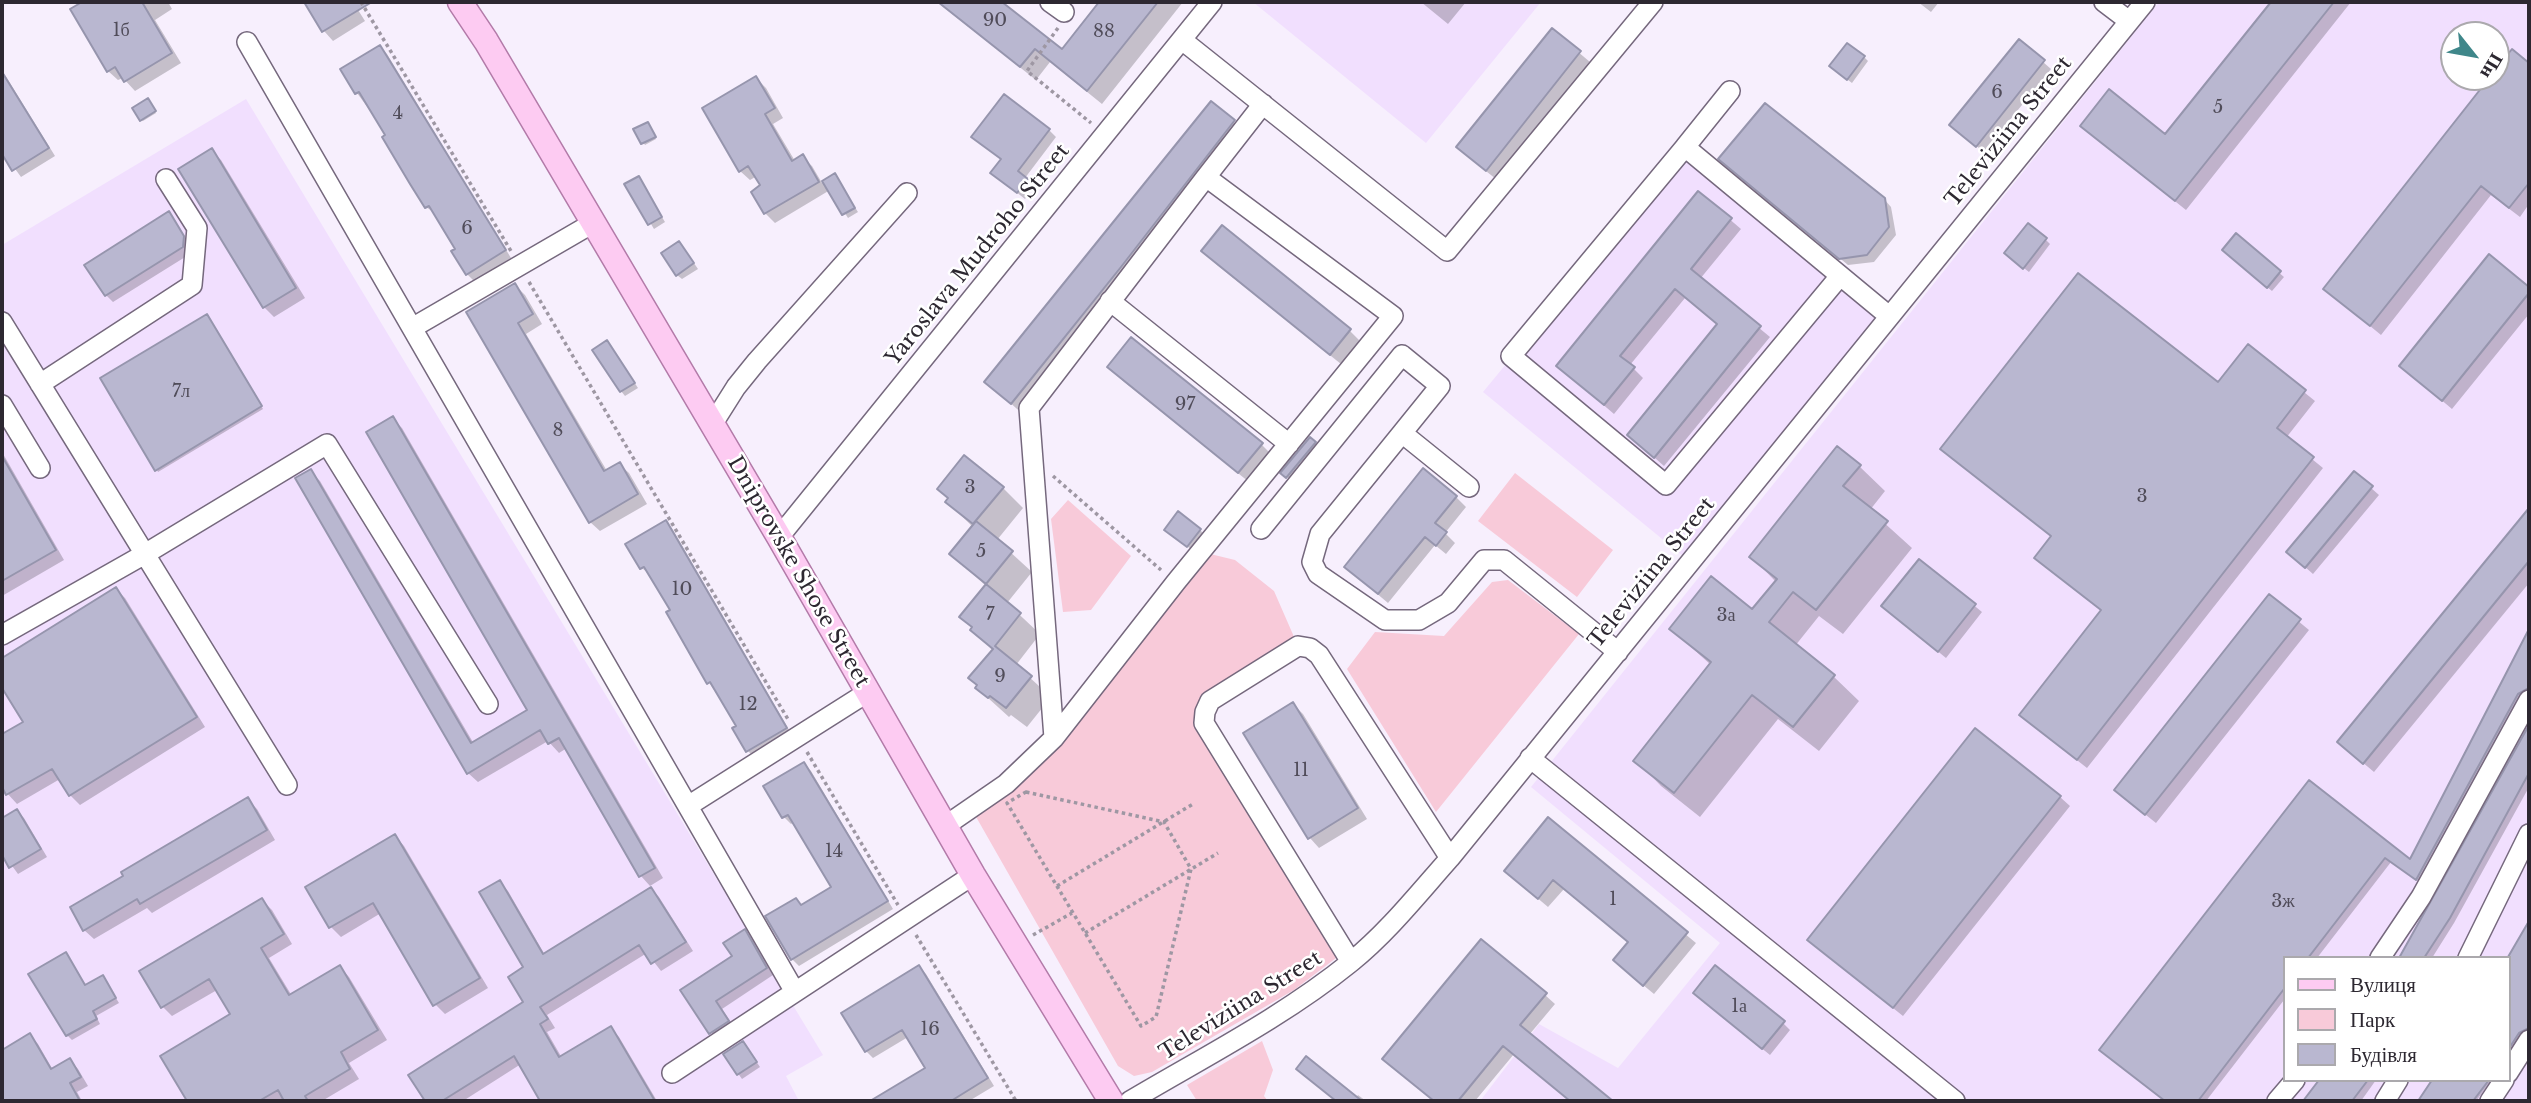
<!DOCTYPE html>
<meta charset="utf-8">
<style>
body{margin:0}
#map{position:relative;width:2531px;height:1103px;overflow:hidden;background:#f7effd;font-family:"Libre Baskerville",serif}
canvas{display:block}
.frame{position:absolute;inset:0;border:4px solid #2d2831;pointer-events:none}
.legend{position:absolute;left:2283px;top:956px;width:228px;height:126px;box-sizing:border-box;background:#fff;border:2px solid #aba9ad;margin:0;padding:9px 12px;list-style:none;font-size:21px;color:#2d2831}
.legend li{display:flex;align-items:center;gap:14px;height:35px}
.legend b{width:35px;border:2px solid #aba9ad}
.north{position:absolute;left:2440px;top:21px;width:70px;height:70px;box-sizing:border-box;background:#fff;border:2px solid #aba9ad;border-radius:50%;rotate:121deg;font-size:19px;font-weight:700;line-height:28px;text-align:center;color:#2d2831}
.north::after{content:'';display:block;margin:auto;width:24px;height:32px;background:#3f878a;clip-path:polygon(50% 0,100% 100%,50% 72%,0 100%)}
</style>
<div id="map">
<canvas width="2531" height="1103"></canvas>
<div class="frame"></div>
<ul class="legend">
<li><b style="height:9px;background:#fdcbf2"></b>Вулиця</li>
<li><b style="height:19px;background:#f8cad9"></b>Парк</li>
<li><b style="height:19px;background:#b9b7d0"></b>Будівля</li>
</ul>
<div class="north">Пн</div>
</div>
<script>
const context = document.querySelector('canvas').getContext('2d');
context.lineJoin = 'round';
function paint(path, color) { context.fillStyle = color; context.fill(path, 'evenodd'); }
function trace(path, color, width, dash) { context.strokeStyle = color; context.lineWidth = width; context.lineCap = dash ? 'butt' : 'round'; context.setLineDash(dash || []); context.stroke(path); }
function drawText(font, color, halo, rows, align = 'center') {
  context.font = font + ' "Libre Baskerville",serif'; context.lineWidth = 5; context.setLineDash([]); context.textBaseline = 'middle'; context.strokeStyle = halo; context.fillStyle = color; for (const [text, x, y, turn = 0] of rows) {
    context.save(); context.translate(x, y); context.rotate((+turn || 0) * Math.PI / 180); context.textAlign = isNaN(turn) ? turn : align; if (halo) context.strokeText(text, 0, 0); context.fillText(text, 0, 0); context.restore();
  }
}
paint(new Path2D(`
 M1253,2H1541L1426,143Z
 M2159,2H2529V1101H1480L1539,1024L1618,1068L1720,943L1531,787ZM2454,35H2496V77H2454ZM2284,958H2508V1080H2284Z
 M246,99L823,1055L786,1076L799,1101H2V245Z
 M1685,147L1889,316L1689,561L1483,392Z`), '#f1dffe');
paint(new Path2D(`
 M1515,473L1613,550L1577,597L1478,521Z
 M1068,500L1131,556L1091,610L1063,612L1051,519Z
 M1202,552L1235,560L1274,591L1298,646L1205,712L1344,952L1294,990L1152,1072L1134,1076L1118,1066L971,808L1006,784Z
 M1508,580L1579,634L1436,812L1347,669L1375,632L1444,636L1492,582Z
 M1262,1041L1273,1070L1264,1096L1268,1101H1197L1187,1085Z`), '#f8cad9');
paint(new Path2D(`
 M86,2H168L172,9L155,20L181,63L135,91L123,78L118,80L108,71L72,10Z
 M306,2H353L365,21L333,41L324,31Z
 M937,2H999L1062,51L1101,2H1183L1102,104L1050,62L1036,80Z
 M1421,2H1466L1448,24Z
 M1918,2H1939L1931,12Z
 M2273,2H2351L2186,210L2092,135L2165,136Z
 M1552,30L1590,62L1496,179L1468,157Z
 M2019,41L2051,69L1984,152L1959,132Z
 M380,47L387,54L511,258L474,281L467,274L457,250L435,213L426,207L388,135L357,93Z
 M2512,52L2529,66V204L2520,217L2491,195L2381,335L2325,289L2492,77H2496V72Z
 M1864,57L1868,61L1852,83L1836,71Z
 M2,70L55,156L21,177L2,151Z
 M756,78L766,88L783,118L773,124L795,161L802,157L812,166L822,183L835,176L858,212L848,218L830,190L775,223L765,213L763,186L757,176L750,180L740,171Z
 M150,102L156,113L143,121L141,120Z
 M1234,122L1248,136L1026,417L987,382Z
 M649,125L656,139L645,145L636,130Z
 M1049,130L1056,137L1025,178L1034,187L1025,199L992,173L1002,160L981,144Z
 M211,151L221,160L305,298L274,317L264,307Z
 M1728,165L1884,199L1891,207L1896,235L1874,262L1848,265Z
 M638,178L665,222L654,229L627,184Z
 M1699,193L1741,229L1700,279L1770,337L1664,466L1629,435L1719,325L1685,298L1630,365L1643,378L1614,414L1558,366Z
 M168,214L190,244V254L113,302L106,295Z
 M1222,227L1350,331L1364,345L1346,368L1217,265L1203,251Z
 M2236,236L2284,277L2272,291L2228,255Z
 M2046,240L2050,244L2029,272L2011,258Z
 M683,247L698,269L682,279L677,275Z
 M2489,257L2529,289V314L2452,409L2401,366Z
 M515,285L525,295L542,324L526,334L607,471L619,464L629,473L647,504L600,531L590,522L468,313Z
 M208,318L263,409L158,472L157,470Z
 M611,347L638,388L625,396L621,391Z
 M2248,347L2315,401L2286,438L2323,468L2087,768L2031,724L2102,611L2046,567L2052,537L1952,459L2219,385Z
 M1109,367L1262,445L1276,459L1254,486L1123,381Z
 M392,418L402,428L663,878L650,886L641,876L567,748L559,753L548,741L478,782L468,773L310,471L320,481L474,744L530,711Z
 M1310,439L1319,447L1292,481L1283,473Z
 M2,452L64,560L2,596Z
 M1859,466L1885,491L1870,510L1912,548L1843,634L1819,616L1795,646L1833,676L1859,701L1819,751L1778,719L1700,817L1661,786L1636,760L1711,665L1671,629L1752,612L1776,582L1752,557Z
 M2354,473L2379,495L2313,574L2296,559Z
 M1003,488L1023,508L997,540L1032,572L1007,603L1040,634L1016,665L1051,697L1027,727L1011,715L1009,717L977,688L993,651L962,617L986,586L951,554L973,527L947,502Z
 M1456,497L1466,507L1445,533L1455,543L1446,554L1435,545L1388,603L1356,576Z
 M2523,519L2529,524V583L2374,772L2349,751Z
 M665,522L673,530L792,735L755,758L748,751L738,726L694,660L672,611L650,574L643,569L652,564Z
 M1200,530L1204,534L1192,550L1171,534Z
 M1920,561L1982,612L1946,658L1891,613Z
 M116,589L125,598L205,727L80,805L70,795L60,779L17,804L6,792L2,794V736L25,722L2,684V660Z
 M2269,597L2309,630L2156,823L2126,799Z
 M2529,632V694L2422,884L2391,862L2317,958H2284V1000L2206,1101H2166L2107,1055L2309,783L2411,862Z
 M1293,704L1303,714L1367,819L1319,848L1310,838L1246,733Z
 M2529,729V787L2454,923L2432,958H2402Z
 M804,764L811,771L893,909L799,966L792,959L802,906L834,887L794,822L791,824L784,817Z
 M2060,797L2070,806L1903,1016L1819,949Z
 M248,800L257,809L275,840L152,913L147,908L94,939L84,930Z
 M17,811L24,818L47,857L18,874L2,852V820Z
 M1548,820L1696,943L1654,994L1625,970L1629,943L1564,889L1548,907L1516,880Z
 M395,836L404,846L488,988L445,1014L435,1004L381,913L341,937L331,927L308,888Z
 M499,882L508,891L545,955L651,889L659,897L693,951L661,971L647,953L547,1015L555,1028L547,1032L562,1058L611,1029L619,1037L657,1101H542L521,1064L463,1101H427L411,1076L526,1002L525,968Z
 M262,900L272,910L292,944L269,958L292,996L340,967L349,977L387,1040L349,1063L359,1079L322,1101H189L163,1056L232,1015L217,990L172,1016L163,1007Z
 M2529,925V1031H2525L2508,1056V960Z
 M744,931L751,938L773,975L722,1009L735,1028L717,1040L682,991L734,957Z
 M66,954L87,987L103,977L119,1003L96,1016L100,1024L72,1040L67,1035Z
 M919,967L926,974L994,1086L969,1101H874L927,1069L908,1037L873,1058L866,1051Z
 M1545,995L1555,1004L1529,1035L1610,1101H1571L1514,1054L1475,1101H1434L1394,1068Z
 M1702,1000L1783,1023L1790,1030L1770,1055Z
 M30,1036L38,1044L53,1070L70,1060L78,1069L88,1086L77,1092L82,1101H4L2,1097V1052Z
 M747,1048L760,1067L742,1079L725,1055Z
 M1308,1078L1356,1098L1358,1095L1366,1101H1336Z
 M2321,1080H2376L2361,1101H2306Z
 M2434,1080H2492L2476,1101H2420Z`), '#0003');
const building = new Path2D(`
 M82,2H142L172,53L124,82L115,67L107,72L70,9Z
 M304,2H372L322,32Z
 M938,2H1002L1062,49L1099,2H1158L1087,91L1035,49L1020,67Z
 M2271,2H2334L2175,201L2080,126L2109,89L2165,134Z
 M1552,28L1581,51L1486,171L1456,147Z
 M2019,39L2045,60L1976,147L1949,125Z
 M1847,43L1865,56L1847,80L1829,66Z
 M380,45L506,250L466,275L451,251L455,249L429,206L425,208L410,184L382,137L385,135L359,92L355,94L340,69Z
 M2512,49L2529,63V183L2509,208L2481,186L2370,326L2323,289L2490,77H2496V69Z
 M2,72L49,148L12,171L2,154Z
 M756,76L775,108L765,114L792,161L803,154L819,182L764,214L751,192L760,185L748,166L739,172L702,108Z
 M1004,94L1050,129L1018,171L1028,179L1017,193L990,173L1001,159L971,137Z
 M148,98L156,111L140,121L132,108Z
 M1211,101L1235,120L1121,267L1011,404L984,382Z
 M1765,103L1885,198L1889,227L1867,255L1839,259L1718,159Z
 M648,122L656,137L641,144L633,129Z
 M212,148L296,288L263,308L178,169Z
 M835,173L855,208L842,215L822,181Z
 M639,176L662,217L648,225L624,184Z
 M1698,191L1732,218L1691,269L1761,326L1654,458L1627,435L1717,324L1675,289L1620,356L1635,367L1604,405L1556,366Z
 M169,211L184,236L183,247L105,296L84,265Z
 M2028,223L2047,238L2023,269L2004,253Z
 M1222,225L1351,329L1330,355L1201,251Z
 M2236,233L2281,271L2267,288L2222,250Z
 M679,241L694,263L676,276L661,253Z
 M2489,254L2529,287V293L2442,401L2399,366Z
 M2078,273L2218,382L2248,344L2306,390L2277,428L2314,457L2077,760L2019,715L2101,610L2034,558L2051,536L1940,449Z
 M515,283L533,314L518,323L563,400L604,471L620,462L638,494L589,523L466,312Z
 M207,314L262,406L155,471L100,378Z
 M1131,337L1263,443L1238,473L1107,367Z
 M607,340L635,383L620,392L592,350Z
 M393,416L655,868L639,877L559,738L548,744L540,730L467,774L295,478L311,469L471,743L527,710L366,432Z
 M1310,437L1316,442L1286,478L1280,473Z
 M1837,446L1861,465L1843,486L1888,521L1816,610L1793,592L1769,622L1835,675L1793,727L1752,695L1674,793L1633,761L1711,662L1669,629L1711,576L1752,609L1777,579L1749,557Z
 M964,455L1004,487L973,524L945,502L948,498L937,489Z
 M2,456L56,550L2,581Z
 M1423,468L1457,496L1435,523L1447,532L1436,546L1425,537L1378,594L1344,567Z
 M2354,471L2373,486L2305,568L2286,552Z
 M2529,508V561L2363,764L2337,742Z
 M1178,511L1201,529L1187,547L1164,530Z
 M666,520L787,728L746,752L732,728L736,726L710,682L707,684L666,612L670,610L644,567L640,569L625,544Z
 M976,521L1013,551L986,584L949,554Z
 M1919,559L1976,604L1938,652L1881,606Z
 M986,584L1021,613L995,646L1032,676L1006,708L990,696L988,698L975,688L977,685L968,678L993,649L970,630L972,627L959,617Z
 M116,587L197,717L69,796L52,769L6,795L2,787V734L23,722L2,688V658Z
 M2269,594L2301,619L2145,815L2114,790Z
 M2529,629V688L2518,694L2416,880L2385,858L2308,958H2284V989L2198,1101H2165L2099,1050L2309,780L2410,859Z
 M1293,702L1358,808L1308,839L1243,733Z
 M2529,725V773L2450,918L2424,958H2399Z
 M1975,728L2061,796L1893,1008L1807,940Z
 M804,762L888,901L791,960L765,916L796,898L801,905L831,887L788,815L782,818L763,786Z
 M248,797L267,830L140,904L137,899L83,931L70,907L123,876L121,872Z
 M17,809L41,849L9,868L2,855V818Z
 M1548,817L1688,932L1643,986L1613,960L1628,942L1604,922L1553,880L1538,899L1504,871Z
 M395,834L480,978L433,1006L373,903L329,928L305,887Z
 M500,880L543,954L651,887L686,942L651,964L639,945L540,1007L548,1019L540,1024L559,1057L611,1026L655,1101H540L514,1056L442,1101H425L408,1075L523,1002L508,977L523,967L479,892Z
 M262,898L284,934L261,948L289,995L340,965L378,1030L341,1052L350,1069L305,1096L308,1101H284L278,1090L259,1101H187L160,1056L230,1014L209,979L161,1008L139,971Z
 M2529,921V1028L2519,1033L2508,1050V957Z
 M745,929L767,968L716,1001L729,1021L709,1034L680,990L732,956L723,943Z
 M1481,939L1547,993L1520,1025L1613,1101H1570L1503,1046L1458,1101H1434L1382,1059Z
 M66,952L85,985L103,975L116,998L93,1011L97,1019L66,1036L28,974Z
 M919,965L988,1078L951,1101H870L925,1068L902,1030L865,1052L841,1013Z
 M1715,965L1785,1021L1762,1049L1693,993Z
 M30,1033L51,1069L70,1058L81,1077L70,1083L80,1101H2V1050Z
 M743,1041L757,1062L737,1075L723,1054Z
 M1306,1056L1362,1101H1336L1296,1069Z
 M2319,1080H2368L2352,1101H2303Z
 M2432,1080H2489L2473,1101H2418Z`);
paint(building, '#b9b7d0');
trace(building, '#9695ad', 2);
const minor = new Path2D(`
 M1050,2L1064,12
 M2104,2L2129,21
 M1182,40L1447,251L1653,2
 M247,42L795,992
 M1685,147L1730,91
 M1206,177L1263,104
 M1840,276L1666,485L1511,356L1685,147L1889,316
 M1110,301L1289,444
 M2,322L287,785
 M412,328L593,223
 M40,384L192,285L197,228L166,179
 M2,405L40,468
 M712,425L736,387L757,361L907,193
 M1469,487L1402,433L1320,534L1312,562L1318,574L1385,620H1419L1448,603L1484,560H1504L1618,652
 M1261,529L1402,355L1440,386L1402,433
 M779,537L1212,2
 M2,635L145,554L327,444L488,704
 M1530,758L1955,1101
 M688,806L868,692
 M945,826L1006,784L1054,738L1176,582L1393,316L1206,177L1029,408L1054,738
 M2380,958L2421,897L2529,700
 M2468,958L2529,834
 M1351,962L1204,723L1205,712L1210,701L1298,646L1310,648L1319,655L1450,858
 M672,1073L973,875
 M2508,1073L2529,1040
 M1130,1101C1204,1057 1283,1017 1351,962C1388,932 1418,894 1450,858L2145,2
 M2277,1101L2295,1080
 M2385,1101L2398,1080
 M2490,1101L2504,1080`);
const major = new Path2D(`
 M460,2L486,41L779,537L973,875L1111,1101`);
trace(minor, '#75687d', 22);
trace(major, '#b37ba9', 27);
trace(new Path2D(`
 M361,2L511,251
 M1058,28L1027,71L1091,123
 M529,282L789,721
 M1053,476L1161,570
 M807,752L898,905
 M1026,792L1164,822L1191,869L1156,1017L1141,1026L1007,803Z
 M1057,886L1193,804
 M1085,933L1218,853
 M916,935L1016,1101
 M1033,935L1072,913`), '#9e97a3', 3.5, [3.5, 3.5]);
trace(minor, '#fff', 19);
trace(major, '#fdcbf2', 24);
drawText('18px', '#504c59', null, [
 ["90",995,21],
 ["1б",121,31],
 ["88",1104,32],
 ["6",1997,93],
 ["5",2218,108],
 ["4",398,114],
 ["6",467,229],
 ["7л",181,392],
 ["97",1185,405],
 ["8",558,431],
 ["3",970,488],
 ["3",2142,497],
 ["5",981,552],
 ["10",682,590],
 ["7",990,615],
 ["3а",1726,616],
 ["9",1000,677],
 ["12",748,705],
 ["11",1301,771],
 ["14",834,852],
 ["1",1613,900],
 ["3ж",2283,902],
 ["1а",1739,1007],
 ["16",930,1030]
]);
drawText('21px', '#2d2831', '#fff', [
 ["Televiziina Street",2009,132,-51],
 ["Yaroslava Mudroho Street",978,255,-51],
 ["Dniprovske Shose Street",798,572,60],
 ["Televiziina Street",1652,573,-51],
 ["Televiziina Street",1241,1006,-32]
]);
</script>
